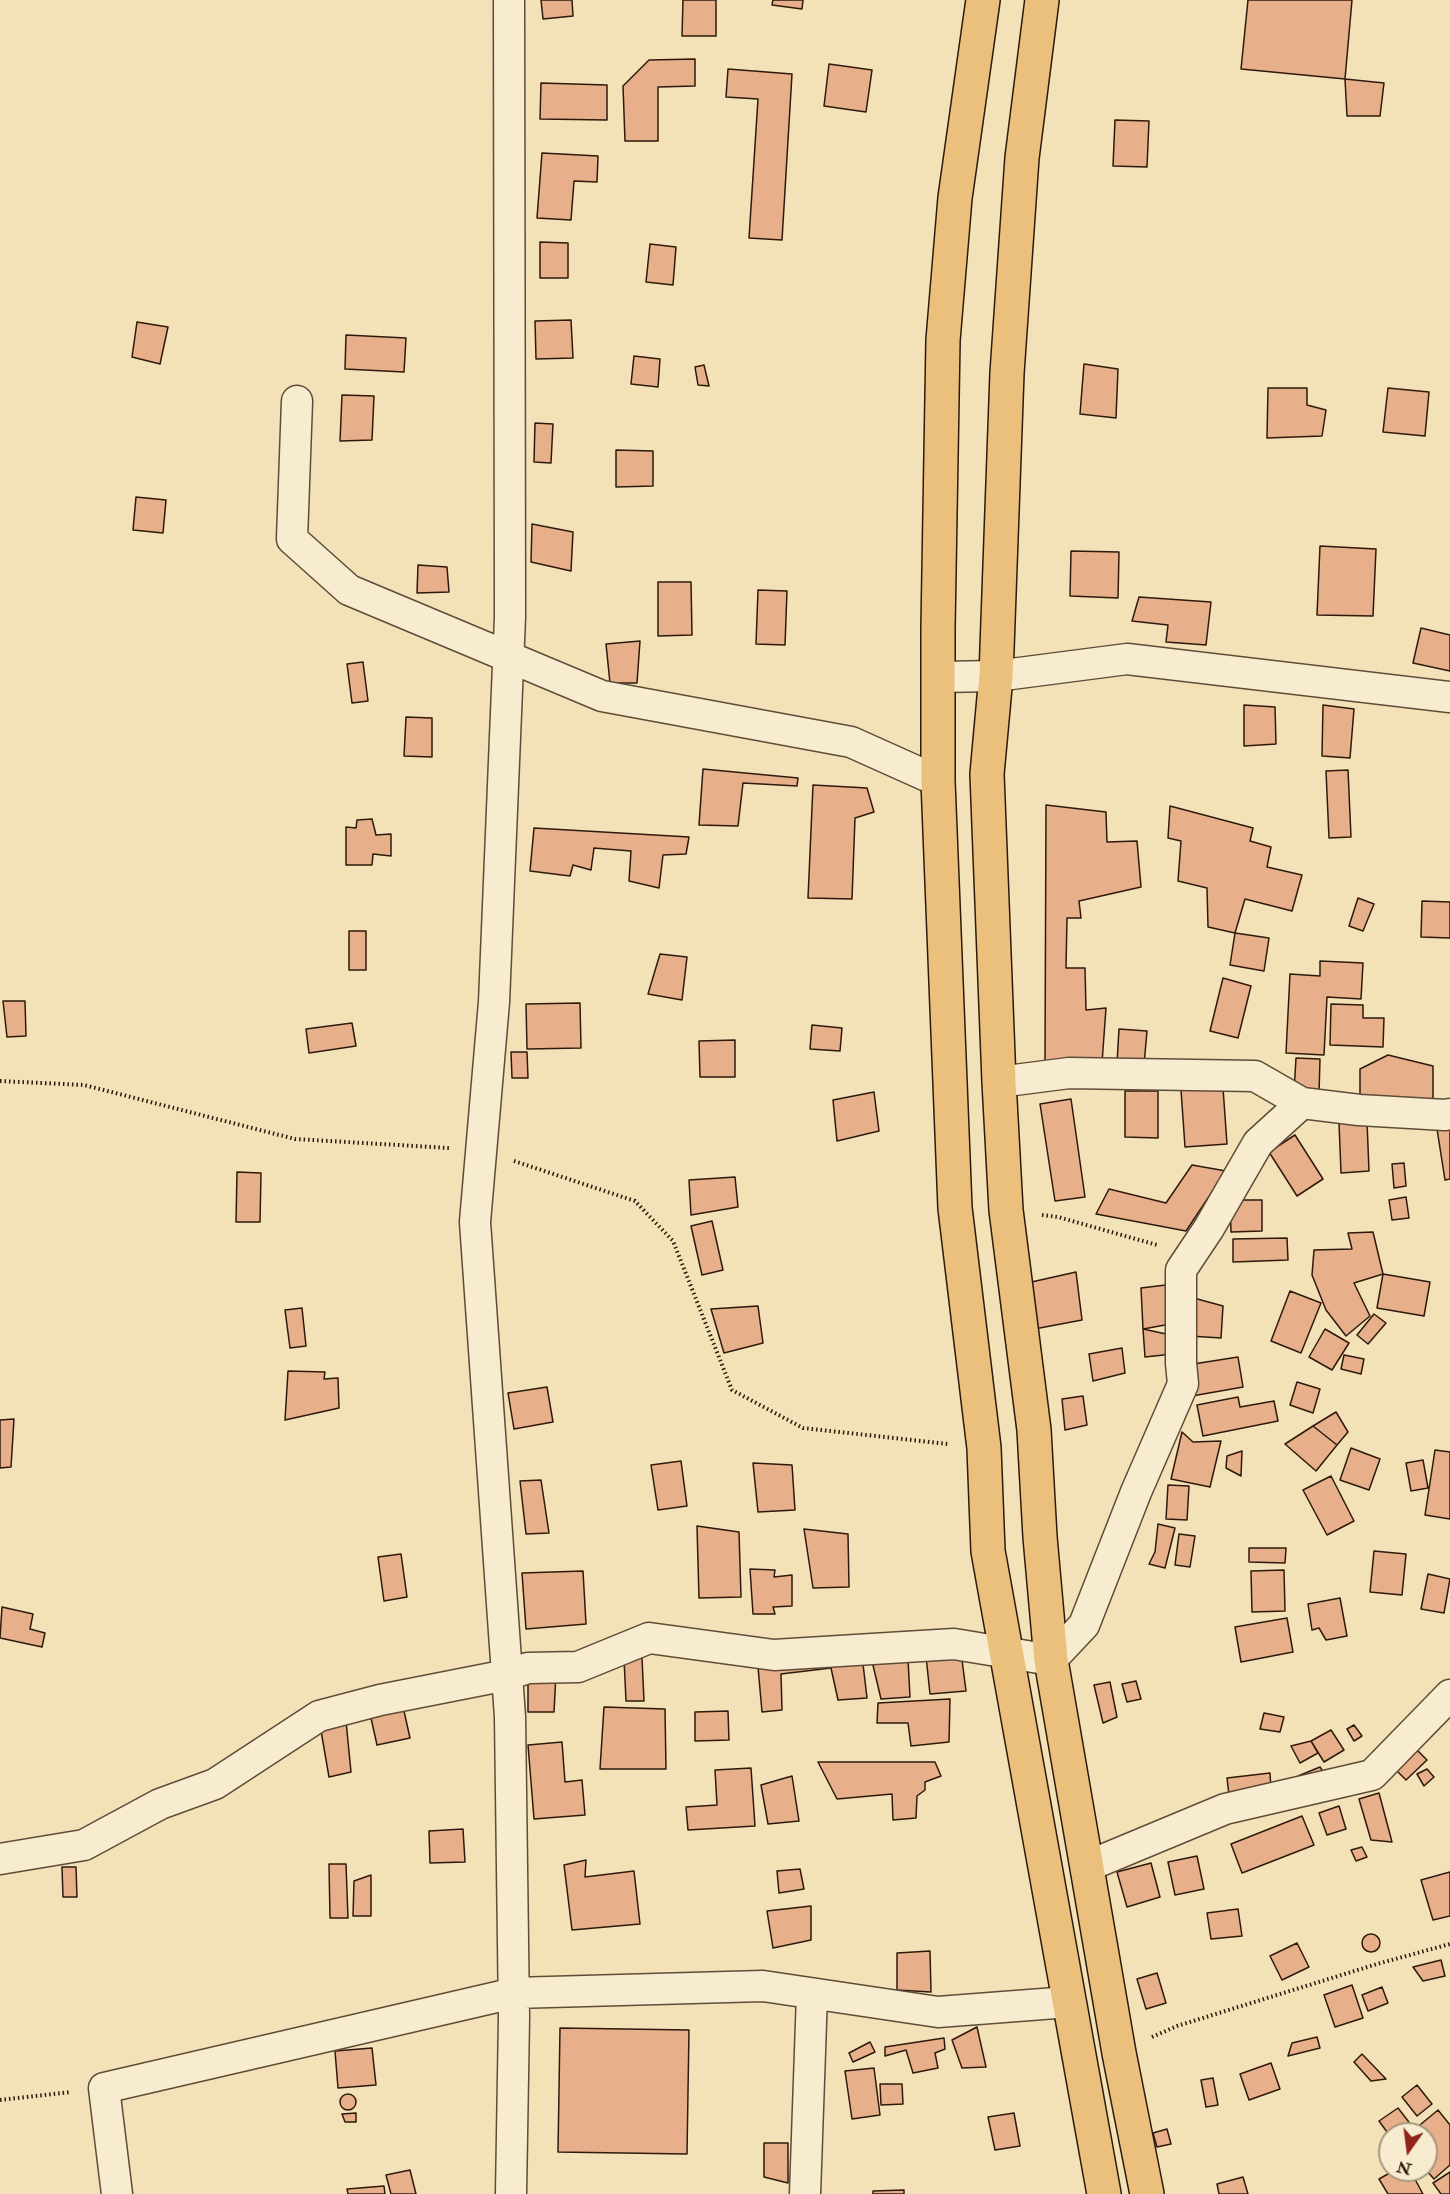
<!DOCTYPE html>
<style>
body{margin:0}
#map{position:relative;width:1450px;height:2194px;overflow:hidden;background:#f3e1b7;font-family:"IM FELL Double Pica",serif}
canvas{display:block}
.north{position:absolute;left:1378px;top:2122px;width:60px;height:60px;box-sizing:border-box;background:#f7ecd0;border:2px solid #a79882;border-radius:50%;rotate:194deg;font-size:16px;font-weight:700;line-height:24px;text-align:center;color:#2e1a0d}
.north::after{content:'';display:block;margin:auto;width:21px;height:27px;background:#8f2418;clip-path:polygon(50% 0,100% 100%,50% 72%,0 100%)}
</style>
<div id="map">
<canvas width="1450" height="2194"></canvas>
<div class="north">N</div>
</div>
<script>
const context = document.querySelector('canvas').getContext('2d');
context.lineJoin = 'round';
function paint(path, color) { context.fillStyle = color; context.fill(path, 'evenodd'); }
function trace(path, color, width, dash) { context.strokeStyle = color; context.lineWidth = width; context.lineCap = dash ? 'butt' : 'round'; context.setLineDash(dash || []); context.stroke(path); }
const building = new Path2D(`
 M541,0H572L573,16L543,19Z
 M683,0H716V36H682Z
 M773,0H803L802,9L772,5Z
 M1248,0H1352L1345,79L1241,69Z
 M695,59V86L658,87V141H625L623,86L649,60Z
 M829,64L872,70L866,112L824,106Z
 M728,69L792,74L782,240L749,238L758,99L726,97Z
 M1345,79L1384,83L1380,116H1347Z
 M541,83L607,85V120L540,119Z
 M1115,120L1149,121L1147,167L1113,166Z
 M542,153L598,156L597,182L574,181L571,220L537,218Z
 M540,242L568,243V278H540Z
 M650,244L676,247L673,285L646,282Z
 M571,320L573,358L536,359L535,321Z
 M137,322L168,327L160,364L132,357Z
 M346,335L406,338L404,372L345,369Z
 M634,356L660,359L658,387L631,384Z
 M1084,364L1118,369L1116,418L1080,414Z
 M704,365L709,386L698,385L695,367Z
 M1268,388H1307V405L1326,410L1322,436L1267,438Z
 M1388,388L1429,392L1425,436L1383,432Z
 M342,395L374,396L372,440L340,441Z
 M535,423L553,424L551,463L534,462Z
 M616,450L653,451V486L616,487Z
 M136,497L166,500L163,533L133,530Z
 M532,524L573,532L571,571L531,562Z
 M1320,546L1376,549L1373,616L1317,615Z
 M1071,551L1119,552L1118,598L1070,596Z
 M418,565L447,567L449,592L417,593Z
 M658,582H691L692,635L658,636Z
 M758,590L787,591L785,645L756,644Z
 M1139,597L1211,602L1206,645L1166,642L1168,625L1132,621Z
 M1421,628L1450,635V671L1413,663Z
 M640,641L637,683H610L606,644Z
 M363,662L368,701L352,703L347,664Z
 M1244,705L1275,707L1276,744L1244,746Z
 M1323,705L1354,709L1350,758L1322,756Z
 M406,717L432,718V757L404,756Z
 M703,769L798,778L797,786L743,783L738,826L699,825Z
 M1348,770L1351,837L1329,838L1326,771Z
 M813,785L867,788L874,812L855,818L852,899L808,898Z
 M1046,805L1106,812L1107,842L1137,841L1141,887L1079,901L1081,918H1067L1066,968H1085L1086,1010L1106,1008L1102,1063L1045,1062Z
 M1170,806L1253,828L1250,841L1271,847L1267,867L1302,875L1292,911L1245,899L1235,933L1208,927L1207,888L1178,881L1181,841L1168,838Z
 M372,819L376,835L391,834V856L373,854L372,865H346V827L356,828L357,820Z
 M534,828L689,837L686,854L663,855L659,888L629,881L631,851L594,848L591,870L573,865L570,876L530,871Z
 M1358,898L1374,904L1363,931L1349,926Z
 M1422,901L1450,902V938L1421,937Z
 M349,931H366V970H349Z
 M1235,933L1269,938L1264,971L1230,965Z
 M660,954L687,957L682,1000L648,994Z
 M1320,961L1363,963L1361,999L1327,997L1324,1055L1286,1053L1290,974L1320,976Z
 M1223,978L1251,986L1238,1038L1210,1031Z
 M3,1001H25L26,1036L7,1037Z
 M580,1003L581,1048L527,1049L526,1004Z
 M1331,1004L1363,1005V1018H1384L1383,1047L1330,1045Z
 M352,1023L356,1046L309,1053L306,1029Z
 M812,1025L842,1028L840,1051L810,1049Z
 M1119,1029L1147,1031L1144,1065L1117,1063Z
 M735,1040V1077H700L699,1041Z
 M511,1052H527L528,1078H512Z
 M1388,1055L1433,1066V1100L1360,1108V1069Z
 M1296,1058L1320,1059L1319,1093L1294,1092Z
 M1223,1088L1227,1144L1185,1147L1181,1090Z
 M1125,1091H1158V1138L1125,1137Z
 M874,1092L879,1131L837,1141L833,1100Z
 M1071,1099L1085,1197L1055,1201L1040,1104Z
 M1367,1121L1369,1171L1341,1173L1339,1123Z
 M1450,1127V1179L1445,1180L1437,1129Z
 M1295,1135L1323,1179L1297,1196L1269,1152Z
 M1404,1163L1406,1186L1394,1188L1392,1164Z
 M1192,1165L1226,1171L1186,1231L1096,1214L1109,1189L1166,1203Z
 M237,1172L261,1173L260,1222H236Z
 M735,1177L738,1207L691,1215L689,1180Z
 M1406,1197L1409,1218L1392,1220L1389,1200Z
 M1230,1200H1262V1231L1231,1232Z
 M712,1221L723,1270L702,1275L691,1226Z
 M1373,1232L1383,1274L1354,1283L1370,1316L1346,1336L1326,1310L1312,1275L1314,1250L1352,1249L1348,1233Z
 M1287,1238L1288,1260L1233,1262V1239Z
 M1076,1272L1082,1320L1029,1330L1027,1283Z
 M1383,1274L1430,1282L1424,1316L1377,1308Z
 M1174,1284L1176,1323L1143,1329L1141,1288Z
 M1290,1291L1321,1303L1301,1353L1271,1341Z
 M1190,1297L1223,1306L1221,1338L1189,1336Z
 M758,1306L763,1343L724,1353L711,1309Z
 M302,1308L306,1346L290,1348L285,1310Z
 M1374,1314L1386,1323L1368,1344L1357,1335Z
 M1143,1329L1171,1335L1173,1354L1145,1357Z
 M1325,1329L1349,1343L1332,1370L1309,1357Z
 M1122,1348L1125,1373L1093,1381L1089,1354Z
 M1344,1355L1364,1359L1361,1374L1341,1369Z
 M1238,1357L1243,1387L1192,1396L1187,1365Z
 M288,1371L325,1372L324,1379L338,1378L339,1408L285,1420Z
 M1297,1382L1320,1389L1313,1413L1290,1405Z
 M547,1387L553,1422L514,1429L508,1393Z
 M1083,1396L1087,1425L1065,1430L1062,1399Z
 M1238,1397L1240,1407L1274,1401L1278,1421L1203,1436L1197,1405Z
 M1336,1412L1348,1432L1337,1445L1313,1426Z
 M14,1419L11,1467L0,1468V1420Z
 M1313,1426L1337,1445L1316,1471L1285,1444Z
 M1182,1432L1193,1442L1221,1441L1210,1487L1171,1479Z
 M1351,1448L1380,1459L1369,1490L1340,1480Z
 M1435,1450L1450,1452V1519L1425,1515Z
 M1242,1451L1241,1476L1226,1468L1227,1456Z
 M1423,1460L1428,1488L1411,1491L1406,1463Z
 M681,1461L687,1506L658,1510L651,1465Z
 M753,1463L792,1465L795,1510L758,1512Z
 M1331,1476L1354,1521L1327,1535L1303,1490Z
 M541,1480L549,1533L526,1534L520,1481Z
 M1168,1485L1189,1486L1187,1520L1166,1519Z
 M1158,1524L1175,1528L1165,1568L1149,1564L1155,1552Z
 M697,1526L739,1532L741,1597L699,1598Z
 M804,1529L848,1534L849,1587L813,1588Z
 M1179,1534L1195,1536L1190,1567L1175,1565Z
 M1249,1548H1286L1285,1563L1249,1562Z
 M1374,1551L1406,1554L1402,1595L1370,1592Z
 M401,1554L407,1597L384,1601L378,1557Z
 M750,1569L775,1570L774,1577L792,1575V1606L773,1607L775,1614H753Z
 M1284,1570L1285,1611L1252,1612L1251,1571Z
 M583,1571L586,1624L526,1629L522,1573Z
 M1428,1574L1450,1579L1444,1613L1421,1609Z
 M1340,1598L1347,1636L1326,1640L1319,1628L1312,1630L1308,1604Z
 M2,1607L33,1614L30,1629L45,1633L42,1647L0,1638Z
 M1287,1618L1293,1652L1241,1662L1235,1627Z
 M961,1652L966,1691L930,1694L926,1656L908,1659L910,1697L881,1699L872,1661L863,1664L867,1698L838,1700L831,1668L781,1674L782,1710L762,1712L758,1667Z
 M642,1658L644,1701H626L624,1659Z
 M528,1673L556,1674L554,1712H528Z
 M1136,1681L1141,1699L1127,1702L1122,1684Z
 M1110,1682L1117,1717L1103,1723L1094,1685Z
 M950,1699L949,1742L911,1746L908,1723H877L878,1703Z
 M402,1702L410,1738L377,1745L369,1709Z
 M604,1707L665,1709L666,1769H600Z
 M728,1711L729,1740L695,1741V1712Z
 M1264,1713L1284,1717L1280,1732L1260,1729Z
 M346,1721L351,1772L329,1777L320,1725Z
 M1354,1725L1362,1736L1354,1741L1347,1729Z
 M1331,1730L1344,1750L1324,1762L1311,1741Z
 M1311,1741L1318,1753L1300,1763L1291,1746Z
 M562,1742L565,1782L582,1780L585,1815L534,1819L528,1745Z
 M1417,1750L1427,1760L1406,1780L1396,1770Z
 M818,1762H935L941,1776L925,1782V1790L917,1796L916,1818L893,1820L892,1794L837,1799Z
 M1320,1767L1324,1773L1303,1782L1298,1776Z
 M751,1768L755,1826L688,1830L686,1807L717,1805L715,1770Z
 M1427,1769L1434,1777L1424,1786L1417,1774Z
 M1270,1773L1271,1790L1229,1795L1227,1778Z
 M792,1776L799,1821L768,1824L761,1785Z
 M1379,1793L1392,1842L1371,1840L1359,1799Z
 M1339,1806L1346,1829L1327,1835L1319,1813Z
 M1302,1816L1314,1845L1242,1873L1231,1844Z
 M463,1829L465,1862L430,1863L429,1831Z
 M1362,1847L1367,1857L1356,1861L1351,1850Z
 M1197,1856L1204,1889L1175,1895L1168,1862Z
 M586,1860L585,1877L634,1871L640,1924L572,1930L564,1865Z
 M1151,1863L1160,1897L1127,1907L1117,1872Z
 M329,1864H346L348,1918H330Z
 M62,1867H76L77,1897H63Z
 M800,1869L804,1889L779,1893L777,1871Z
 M1450,1872V1916L1433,1920L1421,1880Z
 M371,1875V1916H353L354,1881Z
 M811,1906V1940L773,1948L767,1911Z
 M1238,1909L1242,1936L1211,1939L1207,1913Z
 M1362 1943a9 9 0 1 1 18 0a9 9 0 1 1-18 0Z
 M1297,1943L1309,1967L1282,1980L1270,1956Z
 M930,1951L931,1992L897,1990V1953Z
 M1441,1960L1445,1976L1423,1981L1413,1967Z
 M1157,1973L1166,2003L1146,2009L1137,1979Z
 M1352,1985L1363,2018L1335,2027L1324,1995Z
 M1382,1987L1388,2003L1368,2011L1362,1995Z
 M977,2027L986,2067L962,2068L952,2040Z
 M560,2028L689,2030L687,2154L558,2152Z
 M1317,2037L1320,2048L1288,2056L1292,2043Z
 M944,2038L945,2049L935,2053L938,2068L913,2073L906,2050L885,2056V2047Z
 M870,2042L875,2052L853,2062L849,2053Z
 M372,2048L376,2085L338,2088L335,2051Z
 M1362,2054L1386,2079L1371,2081L1354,2062Z
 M1271,2063L1280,2089L1249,2100L1240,2074Z
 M874,2068L880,2115L852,2119L845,2071Z
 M1213,2078L1218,2105L1206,2107L1201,2080Z
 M880,2084H902L903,2104L881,2105Z
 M1417,2085L1432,2104L1417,2116L1402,2097Z
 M340 2102a8 8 0 1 1 16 0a8 8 0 1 1-16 0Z
 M1398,2108L1412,2126L1402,2134H1390V2136L1379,2121Z
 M1438,2110L1450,2125V2165L1434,2179L1426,2170V2134H1409Z
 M356,2113V2122H345L342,2114Z
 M1014,2113L1020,2146L995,2150L988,2117Z
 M1167,2129L1171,2144L1157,2147L1153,2133Z
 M764,2143H788V2183L764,2177Z
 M410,2170L416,2194H391L386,2175Z
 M1395,2170H1410L1423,2194H1388L1379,2179Z
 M1450,2172V2194H1441L1433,2183Z
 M1243,2177L1248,2194H1219L1217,2184Z
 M384,2186L385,2194H348L347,2189Z
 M904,2190V2194H873V2191Z`);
paint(building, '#e7af8a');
trace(building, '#2e1a0d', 1.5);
const street = new Path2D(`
 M509,0L510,617L494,1002L475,1222L510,1717L514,2017L511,2194
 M297,401L292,539L349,590L602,696L851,742L938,781
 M938,677L996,676L1127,659L1450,697
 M999,1082L1069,1073L1255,1076L1302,1103L1359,1110L1445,1115L1450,1114
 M0,1859L84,1845L160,1804L215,1784L319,1716L380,1700L507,1675L528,1668L578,1667L649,1638L774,1655L954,1644L1051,1660L1084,1625L1136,1492L1183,1384L1181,1363V1270L1209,1228L1258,1143L1302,1103
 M1088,1866L1225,1809L1372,1775L1450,1695
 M117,2194L104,2088L514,1993L763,1986L938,2012L1069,2002
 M805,2194L812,1994`);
const primary = new Path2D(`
 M983,0L955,198L943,340L938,628V781L955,1208L984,1448L988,1551L1104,2194
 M1042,0L1022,158L1007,373L996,676L987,774L999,1082L1006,1210L1034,1430L1040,1537L1051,1660L1119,2053L1147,2194`);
trace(street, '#5f4c38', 33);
trace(primary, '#2e1a0d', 36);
trace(new Path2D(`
 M0,1081L84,1085L295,1139L449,1148
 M514,1161L635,1201L673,1241L732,1390L803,1428L948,1444
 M1042,1215L1058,1217L1157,1245
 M1152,2037L1177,2026L1377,1964L1450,1944
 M0,2100L71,2092`), '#2e1a0d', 4, [1.5, 3]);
trace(street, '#f7ecd0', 30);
trace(primary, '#eac07c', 33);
</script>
